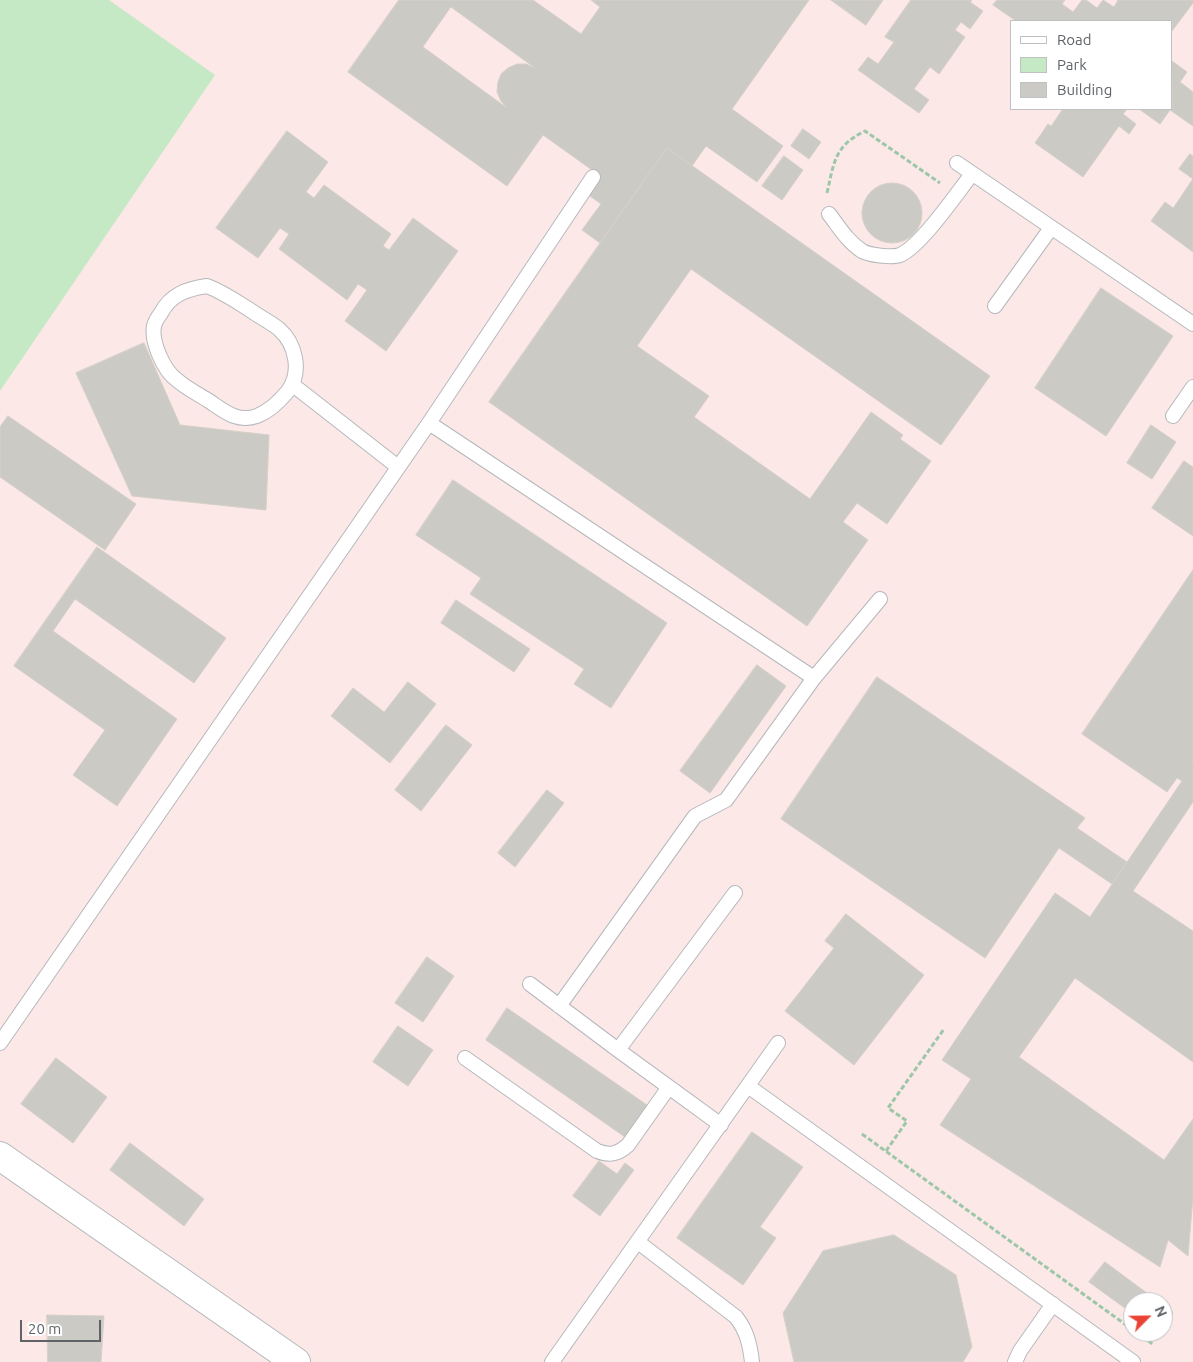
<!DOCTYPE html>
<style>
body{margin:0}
#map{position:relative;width:1193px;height:1362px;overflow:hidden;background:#f1efe8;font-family:Ubuntu,sans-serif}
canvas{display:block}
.legend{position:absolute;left:1010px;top:20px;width:162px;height:90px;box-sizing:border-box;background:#fff;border:1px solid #bfc1c3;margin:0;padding:6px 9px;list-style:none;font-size:15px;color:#5f6368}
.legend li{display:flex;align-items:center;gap:10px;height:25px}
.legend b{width:25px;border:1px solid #bfc1c3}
.north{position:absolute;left:1123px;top:1292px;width:50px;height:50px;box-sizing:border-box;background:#fff;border:1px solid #bfc1c3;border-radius:50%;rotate:67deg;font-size:14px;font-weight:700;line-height:20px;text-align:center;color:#5f6368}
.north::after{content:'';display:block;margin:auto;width:18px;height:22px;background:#ea4335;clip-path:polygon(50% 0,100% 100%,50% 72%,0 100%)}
.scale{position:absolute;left:20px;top:1320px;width:81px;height:22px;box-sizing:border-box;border:2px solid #5f6368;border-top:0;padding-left:6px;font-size:15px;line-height:18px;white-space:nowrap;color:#5f6368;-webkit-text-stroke:4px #fff;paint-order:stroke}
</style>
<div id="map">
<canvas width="1193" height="1362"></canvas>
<ul class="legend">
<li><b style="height:6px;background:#fff"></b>Road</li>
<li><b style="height:14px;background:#c5e8c5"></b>Park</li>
<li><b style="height:14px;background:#cccac5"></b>Building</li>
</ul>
<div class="north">N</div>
<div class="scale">20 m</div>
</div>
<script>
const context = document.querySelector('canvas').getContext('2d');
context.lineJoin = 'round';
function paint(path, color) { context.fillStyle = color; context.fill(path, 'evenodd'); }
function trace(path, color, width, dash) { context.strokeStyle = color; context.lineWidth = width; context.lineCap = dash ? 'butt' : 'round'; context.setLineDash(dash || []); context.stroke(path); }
paint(new Path2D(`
 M0,0H1193V1362H0ZM1012,21H1172V109H1012ZM1133,1302H1163V1332H1133Z`), '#fce8e6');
paint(new Path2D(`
 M0,0H109L215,75L0,391Z`), '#c5e8c5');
const building = new Path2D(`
 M399,0H533L581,34L600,7L591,0H809L732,109L783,146L757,182L706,146L692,166L667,148L600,243L582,230L601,204L586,193L599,175L543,135L507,186L348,72ZM451,7L535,68L526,64H517L508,68L501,74L498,82L497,92L501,101L507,108L423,47Z
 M831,0H883L866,25Z
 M911,0H972L970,2L983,11L970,29L961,22L955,30L965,37L939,74L930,67L914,89L929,100L919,113L858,70L868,57L878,64L894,42L885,37Z
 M997,0H1065L1062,4L1073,12L1082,0H1086L1097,8L1103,0L1114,7L1118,0H1193V3L1172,31V21H1016L993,5Z
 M1172,61L1187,72L1180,82L1193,92V126L1170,110L1160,124L1139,109H1172Z
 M1063,109H1127L1123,114L1136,124L1129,134L1119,126L1083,177L1035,143L1048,124L1051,126Z
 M803,129L821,142L809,159L791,146Z
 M287,131L328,162L306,192L314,198L324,185L391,234L383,246L389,250L413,218L458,251L386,351L345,321L367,290L358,284L347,300L279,249L289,234L280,228L258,258L216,228Z
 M667,148L990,376L941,445L691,269L637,346L709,396L694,417L810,499L871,412L903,435L900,439L931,461L887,524L857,503L843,522L868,540L807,626L489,402Z
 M1190,154L1193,156V179L1179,169Z
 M784,156L803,170L782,200L762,186Z
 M1193,179V252L1151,221L1165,202L1173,208Z
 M862 213a30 30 0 1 1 60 0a30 30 0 1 1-60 0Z
 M1101,288L1173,336L1106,436L1035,388Z
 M144,343L180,425L269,435L266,510L132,496L76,373Z
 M8,416L136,504L105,550L0,477V427Z
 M1151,425L1176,442L1152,479L1127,463Z
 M1184,461L1193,467V536L1152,508Z
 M453,480L667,623L611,708L574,684L584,669L470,594L481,578L416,535Z
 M97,547L226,638L194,683L75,599L53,631L177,719L117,806L73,775L105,730L14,666Z
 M1193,570V759L1192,761L1193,762V802L1133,891L1193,931V1062L1075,978L1019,1057L1164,1160L1193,1119V1197L1188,1256L1168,1240L1160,1267L940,1125L971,1079L942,1060L1055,893L1090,917L1182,781L1177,778L1167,792L1082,734Z
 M456,600L530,649L514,672L441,623Z
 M757,665L786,686L710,793L680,771Z
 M877,677L1085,818L1077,828L1127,862L1112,884L1059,848L985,958L781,819Z
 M408,682L436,704L390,763L331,716L353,688L384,712Z
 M446,725L472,745L421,811L395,790Z
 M547,790L564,803L515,867L498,853Z
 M846,914L924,975L854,1065L785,1011L834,948L825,941Z
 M427,957L454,976L423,1022L395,1003Z
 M507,1008L647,1105L625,1137L486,1040Z
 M398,1026L433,1050L408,1086L373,1062Z
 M56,1058L107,1097L73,1143L21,1104Z
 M752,1132L803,1167L760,1227L776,1238L743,1285L677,1238Z
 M130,1143L204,1199L184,1226L110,1170Z
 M599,1161L617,1174L625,1163L634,1170L600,1216L573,1196Z
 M894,1235L956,1275L972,1347L963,1362H794L783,1313L823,1251Z
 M1105,1262L1159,1302H1133V1314L1089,1282Z
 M1163,1305L1173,1312L1163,1325Z
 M47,1315L104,1316L101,1362H48Z`);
paint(building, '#cccac5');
trace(building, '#d6d1c6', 1);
const service = new Path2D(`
 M957,163L1193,324
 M829,214C839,227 848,242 862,251C869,255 892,258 900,255C921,246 957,193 972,174
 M207,286C223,292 236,301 250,310C260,317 270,322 279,329C296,344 302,372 288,391C279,402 270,411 257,416C237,423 224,411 209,401C198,394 186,388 177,380C164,371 151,342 154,326C155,322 158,317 161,313C171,294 187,289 207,286Z
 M995,306L1051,228
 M293,385L398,467
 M1173,416L1193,387
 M429,423L814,678
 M530,984L618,1050L721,1125
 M559,1006L695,816L726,800L814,678L880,599
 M0,1043L429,423L593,177
 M618,1050L735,893
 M465,1058L597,1151C610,1156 618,1154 628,1145L669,1087
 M748,1086L1133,1362
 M638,1242L736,1317C747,1331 750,1345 752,1362
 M552,1362L778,1043
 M1015,1362L1020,1351L1053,1304`);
const minor = new Path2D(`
 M0,1156L296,1362`);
trace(service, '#b5b8bc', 16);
trace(minor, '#b5b8bc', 30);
trace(new Path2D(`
 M827,193C834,163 834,146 865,131L940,183
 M862,1134L1133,1330
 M886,1151L907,1121L888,1108L944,1029
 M1136,1332L1154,1345`), '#9cc7a9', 3, [5, 2.5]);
trace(service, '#fff', 14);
trace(minor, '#fff', 28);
</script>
